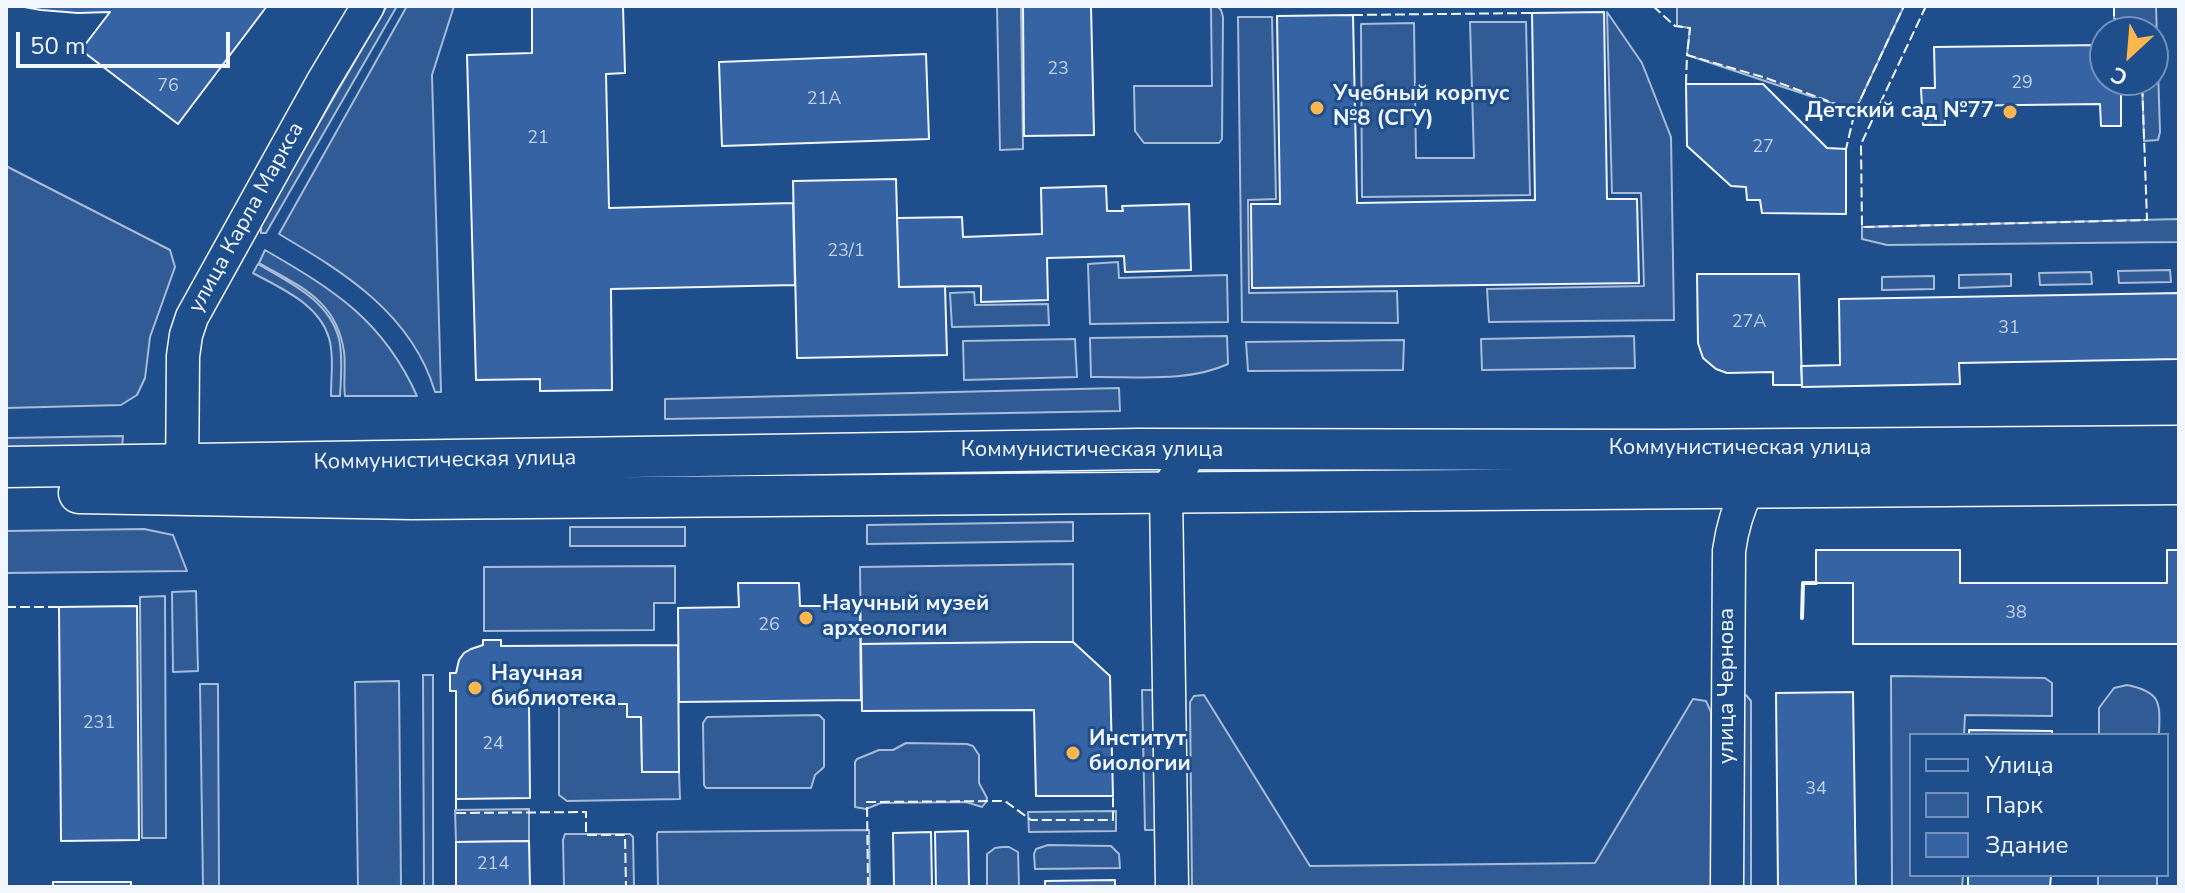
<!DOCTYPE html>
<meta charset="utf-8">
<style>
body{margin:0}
#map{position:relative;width:2185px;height:893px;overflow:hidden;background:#1f4e8c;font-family:"Nunito Sans",sans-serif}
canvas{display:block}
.frame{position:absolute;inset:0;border:8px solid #f2f6ff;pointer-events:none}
.legend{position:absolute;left:1909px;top:733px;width:260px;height:144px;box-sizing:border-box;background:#1f4e8c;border:2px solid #7391ba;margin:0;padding:10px 14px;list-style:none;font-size:24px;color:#f2f6ff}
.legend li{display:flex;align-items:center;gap:16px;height:40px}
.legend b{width:40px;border:2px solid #7391ba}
.north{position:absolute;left:2089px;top:16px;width:80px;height:80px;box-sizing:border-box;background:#1f4e8c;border:2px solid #7391ba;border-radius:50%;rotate:206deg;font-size:22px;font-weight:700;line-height:32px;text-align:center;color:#f2f6ff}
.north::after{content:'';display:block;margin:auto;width:28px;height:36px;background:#ffb74d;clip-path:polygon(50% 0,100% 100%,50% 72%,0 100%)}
.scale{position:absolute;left:16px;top:32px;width:214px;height:36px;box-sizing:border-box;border:4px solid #f2f6ff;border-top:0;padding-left:10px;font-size:24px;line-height:28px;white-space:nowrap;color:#f2f6ff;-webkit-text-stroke:6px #1f4e8c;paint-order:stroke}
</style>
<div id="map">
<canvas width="2185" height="893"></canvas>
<div class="frame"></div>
<ul class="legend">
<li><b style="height:10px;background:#1f4e8c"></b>Улица</li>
<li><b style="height:22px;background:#305b95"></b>Парк</li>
<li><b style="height:22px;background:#3563a3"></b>Здание</li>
</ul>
<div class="north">С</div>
<div class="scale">50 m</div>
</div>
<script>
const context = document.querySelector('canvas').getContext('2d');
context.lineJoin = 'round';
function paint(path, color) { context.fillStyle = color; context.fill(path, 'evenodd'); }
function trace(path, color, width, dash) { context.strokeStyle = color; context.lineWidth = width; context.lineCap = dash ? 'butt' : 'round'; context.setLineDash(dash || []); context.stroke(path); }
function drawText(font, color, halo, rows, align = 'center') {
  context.font = font + ' "Nunito Sans",sans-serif'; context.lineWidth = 6; context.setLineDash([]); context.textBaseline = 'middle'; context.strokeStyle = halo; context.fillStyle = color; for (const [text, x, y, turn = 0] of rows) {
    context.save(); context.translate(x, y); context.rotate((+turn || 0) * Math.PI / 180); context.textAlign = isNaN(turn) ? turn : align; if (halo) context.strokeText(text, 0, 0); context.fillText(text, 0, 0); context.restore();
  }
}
const green = new Path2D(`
 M387,6H397L266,233H261V223Z
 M407,6H454L432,75L441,392H435C412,314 345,273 279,234Z
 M997,6H1021L1023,149L1000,150Z
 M1211,6H1217L1221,10L1223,17L1222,139L1219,143H1144L1135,131L1134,86H1212Z
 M1677,6H1904L1855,111L1687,55L1690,28L1677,26Z
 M2114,6H2156L2160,132L2158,140L2144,141L2142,80H2153V32H2141L2127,19H2114Z
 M1607,12L1642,63L1671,137L1674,320L1489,322L1487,289L1644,286L1641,193H1612Z
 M1238,17H1272L1276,199L1248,200L1249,293L1397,291L1398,323L1242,322Z
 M1470,22H1526L1530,195L1362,197L1361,24L1414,23L1416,158H1474Z
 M6,166L170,250L175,267L150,337L145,378L137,395L121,405L6,408Z
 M2179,219V242L1887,245L1862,239V227Z
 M265,250C334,290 383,320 417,396H345C343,381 346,367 344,352C337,300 299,286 259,263Z
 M1118,262L1119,278L1227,275L1228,322L1090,324L1088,264Z
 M258,264C290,283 329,300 339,339C343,357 341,378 340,396H331C331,377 334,356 329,338C319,304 282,289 253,273Z
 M2170,270L2171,282L2119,283L2118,271Z
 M2091,272L2092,284L2040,285L2039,273Z
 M2011,274V286L1959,288V275Z
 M1934,276V289L1882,290V277Z
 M974,292L975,305L1048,304L1049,325L952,327L950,293Z
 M1227,336L1228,364C1187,383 1135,376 1091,377L1090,338Z
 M1634,336L1635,368L1482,370L1481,339Z
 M1075,339L1077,377L964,380L963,341Z
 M1404,340L1403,370L1248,371L1246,342Z
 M1119,388L1120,411L665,419V399Z
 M123,436L122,447L6,449V438Z
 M1073,522V541L867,544V525Z
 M570,527H685V546H570Z
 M144,529L173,535L187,571L6,573V531Z
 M1073,564V642L861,644L860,567Z
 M675,566V603H654V630L484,631V567Z
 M196,591L198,671L173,672L172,592Z
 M165,596L166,838H142L140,597Z
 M423,675H433V887H424Z
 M1891,676L2045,678L2052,683V716L1965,715L1964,735H1911V875H1963L1962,887H1892Z
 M399,681L401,887H358L355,682Z
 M200,684H218L219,887H203Z
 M2127,685C2162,692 2160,703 2159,735H2099V708L2114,688Z
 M1142,690H1159L1162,830H1145Z
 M1204,695L1310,866L1595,863L1693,699L1706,701L1711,712L1712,887H1192L1190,702L1194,696Z
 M1740,695H1746L1751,701V887H1735Z
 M559,704H627V717H641L642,772H679L680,799L567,801L559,795Z
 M819,715L824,720V767L815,775L811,788H706L704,785L703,723L707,717Z
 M906,743L967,744L973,746L979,755V783L987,798L986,802L982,807L966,802L881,803L866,809L855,807V762L857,759L879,750H893Z
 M529,809V841L456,842L455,810Z
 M1116,811V831L1029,832L1028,812Z
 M869,830L870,887H658L657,834L658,832Z
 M565,834H630L633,837L634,887H564L563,840Z
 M1048,845L1111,846L1119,854L1120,868L1035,869L1034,854L1036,849Z
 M1002,847H1009L1018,852L1019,887H987V854L995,848Z
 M2098,875H2157V887H2098Z`);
paint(green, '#305b95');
trace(green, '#a8bbd7', 2);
const building = new Path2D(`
 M19,6H267L178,124L81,50L110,12L78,13L41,10Z
 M532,6H623L625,73L606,74L609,208L793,203L795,285L611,289L612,390L540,391V379L476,380L467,55L532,53Z
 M1023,6H1091L1094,135L1024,136Z
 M1604,12L1607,199H1637L1639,283L1252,288L1251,204H1280L1277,16L1353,15L1357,203L1535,200L1532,13Z
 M2105,45V80H2110V89H2121V126H2101L2100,104L1944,106L1945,125H1923L1921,88H1935L1934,47Z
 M926,54L929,139L722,146L719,62Z
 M1686,84H1763L1827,148L1846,149V214L1762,213L1760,200H1747L1746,187L1731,186L1687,146Z
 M896,179L899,287L945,286L947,355L797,358L793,181Z
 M1106,186L1107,211H1123L1122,206L1189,204L1191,270L1125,272L1124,256L1047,258L1048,300L981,302V286L899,287L897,218L962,217L963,237L1042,234L1041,188Z
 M1697,274H1799L1802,385H1773V372L1727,373L1716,369L1703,358L1698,343Z
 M2179,293V359L1959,363L1960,384L1802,387L1801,366L1840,365L1839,299Z
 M1816,550H1960V583H2167V550H2179V644H1853V583H1816Z
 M738,583H799L800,606H860L861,700L679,702L678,608L739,607Z
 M137,606L139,840L61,841L59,607Z
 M483,640H501V646L678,645L679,772H642L641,717H627V704H529L530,798L456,799V691H450V673H456L459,660L464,653L471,649L483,645Z
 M1035,642H1073L1110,676L1113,796H1036L1034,710L862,711L861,644Z
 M1853,692L1856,887H1778L1776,693Z
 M1969,730L2052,731V735H1969Z
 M968,831L969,887H936L935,832Z
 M931,832L932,887H894L893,833Z
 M529,841L530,887H456V842Z
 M1968,875H2051L2050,887H1968Z
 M1115,880V887H1045V881Z
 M53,882H131V887H53Z`);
paint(building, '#3563a3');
trace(building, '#f2f6ff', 2);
const minor = new Path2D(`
 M182,487L183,356L186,335L192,317L322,83L368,6
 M1172,887L1166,492L1192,450
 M1727,887L1729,551C1732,529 1737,510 1748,489`);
const major = new Path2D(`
 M6,467L1138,449L1662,450L2179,446
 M79,493L412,499L2179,484`);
trace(minor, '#f2f6ff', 35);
trace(major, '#f2f6ff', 43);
trace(minor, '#1f4e8c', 32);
trace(major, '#1f4e8c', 40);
trace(new Path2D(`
 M1653,6L1675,26L1690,28L1687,55
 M1926,6L1861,144L1862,227L2147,220L2142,80
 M2114,6V19H2127L2141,32
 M1353,15L1532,13
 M1686,84L1687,55L1766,78L1855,111L1846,149
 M1855,111L1904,6
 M6,607H59
 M456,799V813L586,812V835H625L626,887
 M868,887L867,802L1005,801L1031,820H1113V796`), '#f2f6ff', 2, [10, 4]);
trace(new Path2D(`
 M1802,618L1803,583H1816`), '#f2f6ff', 4);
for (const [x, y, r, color] of [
 [1317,108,8,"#ffb74d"],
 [2010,112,8,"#ffb74d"],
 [806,618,8,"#ffb74d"],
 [475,688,8,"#ffb74d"],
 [1073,753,8,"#ffb74d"]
]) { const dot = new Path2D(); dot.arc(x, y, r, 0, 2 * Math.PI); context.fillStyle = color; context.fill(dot); trace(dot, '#1f4e8c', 3); }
drawText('18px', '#c3d1e8', null, [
 ["23",1058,70],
 ["29",2022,84],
 ["76",168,87],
 ["21А",824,100],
 ["21",538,139],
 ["27",1763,148],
 ["23/1",846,252],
 ["27А",1749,323],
 ["31",2009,329],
 ["38",2016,614],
 ["26",769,626],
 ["231",99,724],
 ["24",493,745],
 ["34",1816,790],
 ["214",493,865]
]);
drawText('bold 22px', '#f2f6ff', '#1f4e8c', [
 ["Учебный корпус",1333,95],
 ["№8 (СГУ)",1333,120],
 ["Детский сад №77",1994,112,"right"],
 ["Научный музей",822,605],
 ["археологии",822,630],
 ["Научная",491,675],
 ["библиотека",491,700],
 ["Институт",1089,740],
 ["биологии",1089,765]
], 'left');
drawText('22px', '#f2f6ff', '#1f4e8c', [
 ["улица Карла Маркса",247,218,-61],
 ["Коммунистическая улица",1740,449],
 ["Коммунистическая улица",1092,451],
 ["Коммунистическая улица",445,461,-1],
 ["улица Чернова",1728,686,-90]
]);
</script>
